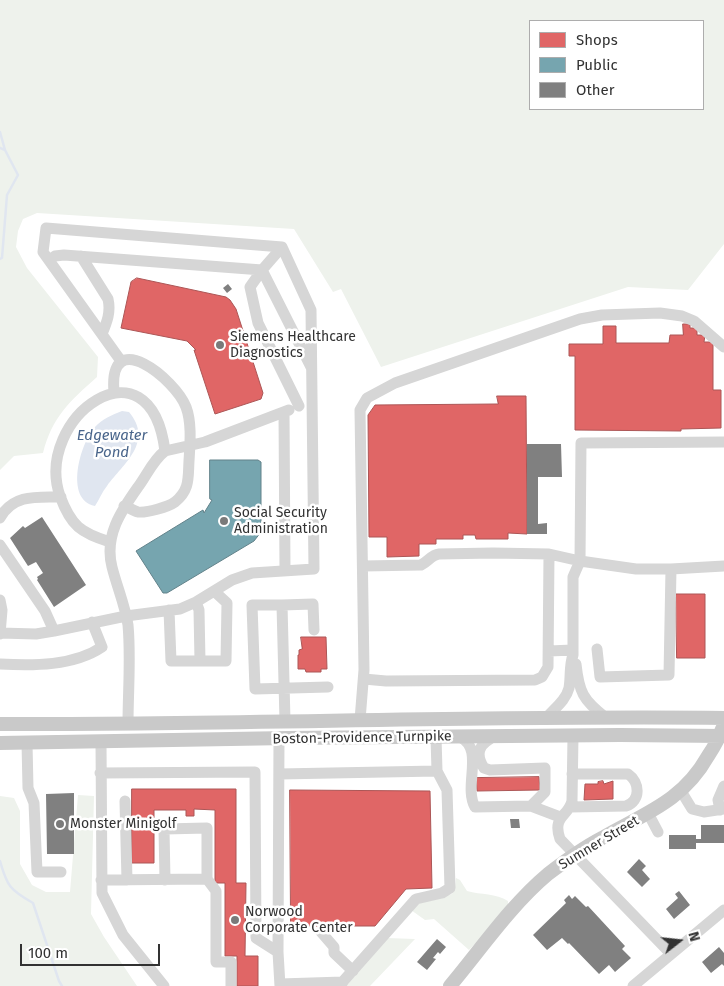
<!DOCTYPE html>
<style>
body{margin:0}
#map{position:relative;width:724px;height:986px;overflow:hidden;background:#fff;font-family:"Fira Sans",sans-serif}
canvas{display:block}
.legend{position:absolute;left:529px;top:20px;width:175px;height:90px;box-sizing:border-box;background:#fff;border:1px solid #adadad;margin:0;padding:6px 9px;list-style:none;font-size:15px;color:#323232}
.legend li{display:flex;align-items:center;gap:10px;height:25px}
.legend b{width:25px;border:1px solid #adadad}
.north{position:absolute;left:654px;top:916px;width:50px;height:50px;-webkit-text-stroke:4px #fff;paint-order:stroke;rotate:74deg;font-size:14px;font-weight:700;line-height:20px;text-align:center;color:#323232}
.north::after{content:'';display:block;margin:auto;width:18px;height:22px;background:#323232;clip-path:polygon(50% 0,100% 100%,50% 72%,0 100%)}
.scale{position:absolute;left:20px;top:944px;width:140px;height:22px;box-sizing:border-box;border:2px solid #323232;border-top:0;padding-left:6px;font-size:15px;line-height:18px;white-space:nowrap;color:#323232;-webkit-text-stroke:4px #fff;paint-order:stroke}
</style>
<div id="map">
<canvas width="724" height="986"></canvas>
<ul class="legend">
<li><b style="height:14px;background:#e06666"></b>Shops</li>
<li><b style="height:14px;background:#76a5af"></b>Public</li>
<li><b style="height:14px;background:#808080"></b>Other</li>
</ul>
<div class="north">N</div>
<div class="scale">100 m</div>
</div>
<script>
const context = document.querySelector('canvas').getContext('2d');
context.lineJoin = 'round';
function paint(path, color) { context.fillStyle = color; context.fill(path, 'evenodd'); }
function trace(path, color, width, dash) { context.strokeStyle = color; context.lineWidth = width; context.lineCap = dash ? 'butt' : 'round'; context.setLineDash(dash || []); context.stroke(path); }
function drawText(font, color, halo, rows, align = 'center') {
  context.font = font + ' "Fira Sans",sans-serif'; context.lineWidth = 5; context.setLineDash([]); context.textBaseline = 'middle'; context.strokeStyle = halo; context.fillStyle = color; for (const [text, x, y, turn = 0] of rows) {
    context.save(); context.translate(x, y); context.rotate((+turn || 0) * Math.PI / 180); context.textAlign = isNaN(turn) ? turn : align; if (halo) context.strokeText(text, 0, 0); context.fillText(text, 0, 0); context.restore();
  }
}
paint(new Path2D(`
 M0,0H724V244L688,290L628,287L381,367L341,289L333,292L294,229L37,213L23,219L18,231L16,247L27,268L98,357L97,377C70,401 52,417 43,453L14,456L0,470ZM530,21H703V109H530Z
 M78,795L94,796L91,914L104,937L137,986H0V796L14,798L20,811V864L32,885L46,892H70Z
 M456,878L460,880L467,891C481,895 496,893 508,901V910L469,950L434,919L425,920L411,910L419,903L452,894L455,887Z
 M387,938L415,939L370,986H346Z`), '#eef2ec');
paint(new Path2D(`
 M122,411L129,412C154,442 124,463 107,486C102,492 99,500 95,506C64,500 80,443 95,427C102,419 112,415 122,411Z`), '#e0e6f0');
const shops = new Path2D(`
 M137,278L226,297L230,300L236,309L263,393L261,399L215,414L194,350H196L187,341L121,328L131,282Z
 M683,324H690V328H697V335H705L704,342H713V390H721V428L681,429V431L575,430V356H569V344H603V326H616V343H669L670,335H683Z
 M497,396H526L527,534L508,533V539H476L475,535H463V539H436V544H419V556L387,557V537H369L368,415L375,405L498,404Z
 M676,594H705V658H677Z
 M301,637H326L327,669H321V672H306L305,669H298V655H299V650L302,649Z
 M539,777L540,790L477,791L476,778Z
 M603,781L604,784L613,781V799L584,800L585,784H598V782Z
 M132,789H236V883H246L245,956H258V986H237V956H225V883H215V810L194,809V816H186V810H154V863H132Z
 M290,790L430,791L432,888L406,889L375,926H291Z`);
paint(shops, '#e06666');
trace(shops, '#ac5656', 1);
const public = new Path2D(`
 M210,460H258L261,462V532L254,541L167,593H163L136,551L203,510L204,513L212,500L210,499Z`);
paint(public, '#76a5af');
trace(public, '#62828a', 1);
trace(new Path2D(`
 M0,132L5,150
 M0,148L5,150L18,175L7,195L2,258L0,259
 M0,861C7,886 10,890 33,903L59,981L62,986`), '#e0e6f0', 2.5);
paint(new Path2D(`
 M228,284L232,289L227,293L223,288Z
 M527,444H561L562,477H538V524L547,523V534H527Z
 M42,517L86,585L54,607L37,580L38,579L37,577L43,573L36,562L28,566L10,538L23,526L25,528Z
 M74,793V854H47L46,794Z
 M510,819H519L520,828H511Z
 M701,825H724V843H696V849H669V835H696V839H701Z
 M639,859L646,866L642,870L650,879L642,887L627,872Z
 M679,891L690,905L674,919L666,909L678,898L675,894Z
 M569,895L572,899L575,896L586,907L588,906L625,946L622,949L631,958L615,972L609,965L599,974L569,943L568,944L562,938L547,950L533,935L566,903L564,900Z
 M437,939L446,947L440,954L438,952L433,958L436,959L427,970L417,962Z
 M719,947L724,953V966L722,964L711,973L702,962Z`), '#808080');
trace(new Path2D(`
 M282,247L262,270L250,287L258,323L299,406
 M81,256L108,299C111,312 107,322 102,334
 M49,260L55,256L64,255L262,270L311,367
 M114,392C108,324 176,380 186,407C192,423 190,444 189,461C188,478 190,490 175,502C168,507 147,513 138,512C134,511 128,507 124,506
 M284,412L285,570
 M165,451L205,442L289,410
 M0,518C13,494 37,497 61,497
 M110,542C81,533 71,526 60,496C33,418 150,333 165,451C153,460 147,475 138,487C121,511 104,536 112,567C117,587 125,605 128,625C131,657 128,692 128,724
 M0,545L45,611L54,631L126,616L180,609L196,602L232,580L252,573L314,569L311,310L282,247L46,228L43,252L121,361
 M549,554L580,561L636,569H671
 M363,566L421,565C429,561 431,555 439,554L493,553L549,554L548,667L542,677L535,680L386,681L364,679
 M0,600L2,610L0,634
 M196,602L199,610L200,661
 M282,605H252L255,689L328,687
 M169,610L171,661H226L227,603L214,591
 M0,633L36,634L54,631
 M597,649L600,677L669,675L671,569L724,566
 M549,651L573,650
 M0,664C33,666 74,666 102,647L92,622
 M576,664C579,692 583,700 605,717
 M547,717C555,708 566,700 569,688C571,677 569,666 573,655V577L580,561L581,443L724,442
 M360,720L364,670L360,410L367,398L395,383L580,319L602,315L660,313L682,316L694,321L724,347
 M285,721L282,605L313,604L314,630
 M495,736C480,744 474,752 484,768L490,770L545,768V792L531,806L560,817
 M573,736L572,801C568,817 552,816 560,839L671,954
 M460,737C485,749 463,786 475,807L531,806
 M101,742L102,893L123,935L164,986
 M27,743L28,788L34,803L37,872H61
 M100,773L255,772L256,938L278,952L280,986
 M279,774L437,771
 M681,791L692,809L704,812L724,809
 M125,801L127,880
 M570,807L626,806C641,801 640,782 628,774H572
 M720,810L718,800L724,786
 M648,813L658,832
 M101,880L207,879
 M165,880L164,829L207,828V879L216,891V962H231V986
 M321,932L334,947V953L353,971
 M278,952L279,738
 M280,984L343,982
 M339,986L416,899L442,893L450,888L447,790L437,771L436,737
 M633,986L724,910`), '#d6d6d6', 11);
trace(new Path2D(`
 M0,724C241,725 483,715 724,718
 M0,743L288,738L620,735L724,736
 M450,986C481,949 511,905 548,874C565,861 583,848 602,838C645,813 682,802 708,756C714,747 719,739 722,729`), '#c9c9c9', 14);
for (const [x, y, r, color] of [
 [220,345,5,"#7a7a7a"],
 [224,521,5,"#7a7a7a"],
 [60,824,5,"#7a7a7a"],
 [235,920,5,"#7a7a7a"]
]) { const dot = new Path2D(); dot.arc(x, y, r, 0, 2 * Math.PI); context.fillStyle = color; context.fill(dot); trace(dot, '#fff', 2); }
drawText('14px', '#323232', '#fff', [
 ["Siemens Healthcare",230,337],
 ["Diagnostics",230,353],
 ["Social Security",234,513],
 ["Administration",234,529],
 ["Monster Minigolf",70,824],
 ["Norwood",245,912],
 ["Corporate Center",245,928]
], 'left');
drawText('14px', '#323232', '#fff', [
 ["Boston-Providence Turnpike",362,738,-1],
 ["Sumner Street",599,843,-31]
]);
drawText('italic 15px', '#49658b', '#fff', [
 ["Edgewater",112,436],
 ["Pond",112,453]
]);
</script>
